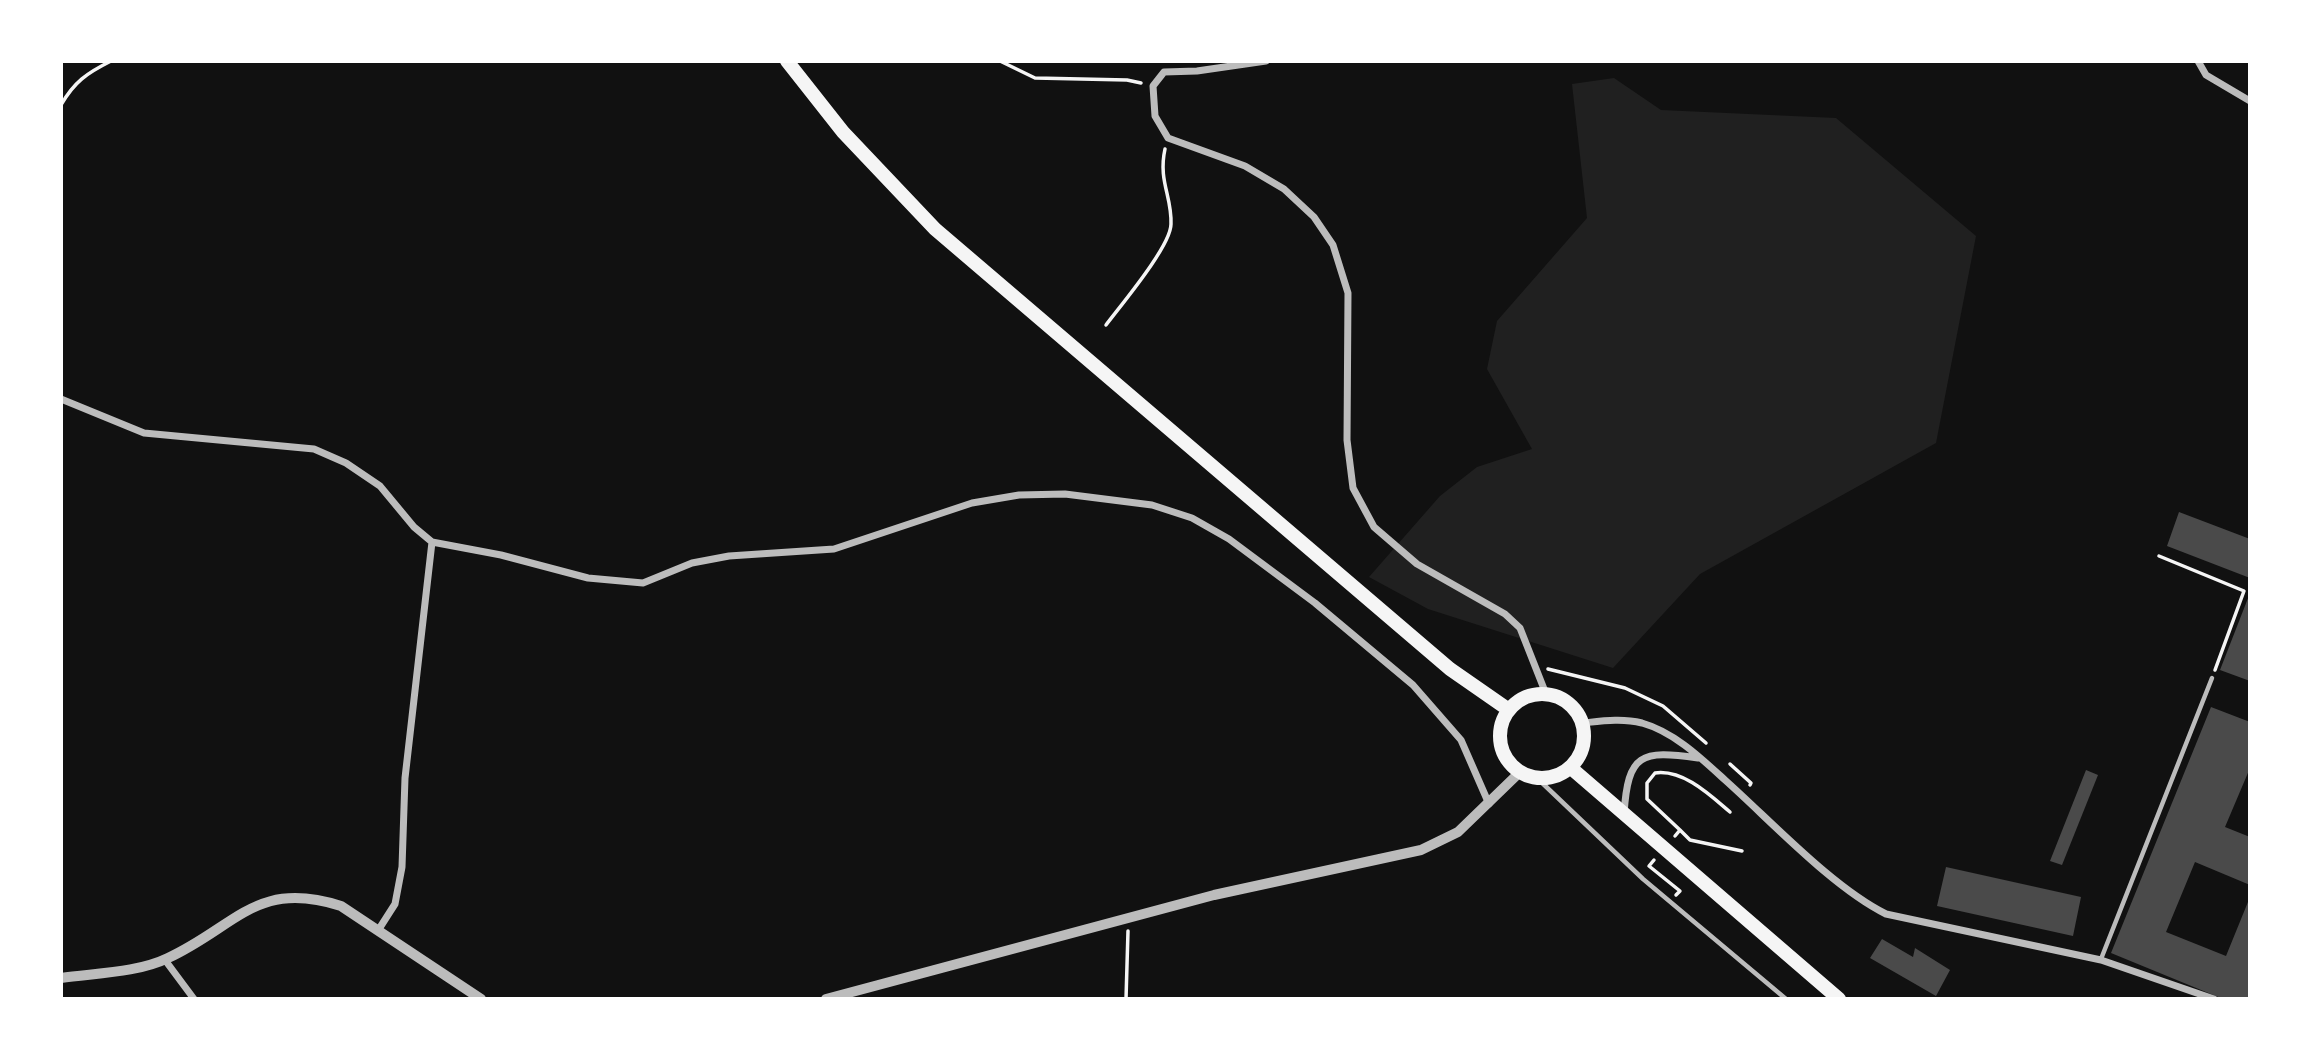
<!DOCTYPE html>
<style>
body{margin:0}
#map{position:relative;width:2311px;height:1060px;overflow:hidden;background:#111;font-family:"Exo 2",sans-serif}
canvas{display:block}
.frame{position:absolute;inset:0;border:63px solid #fff;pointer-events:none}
</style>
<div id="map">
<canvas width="2311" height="1060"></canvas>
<div class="frame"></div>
</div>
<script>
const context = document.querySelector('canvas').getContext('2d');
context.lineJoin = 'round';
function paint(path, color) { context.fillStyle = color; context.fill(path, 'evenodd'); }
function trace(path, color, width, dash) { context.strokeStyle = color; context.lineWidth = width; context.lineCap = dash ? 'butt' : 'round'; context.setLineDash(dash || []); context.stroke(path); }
paint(new Path2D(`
 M1614,78L1661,110L1836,118L1976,236L1936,443L1700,574L1613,668L1428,609L1369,577L1440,496L1477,467L1532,449L1487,369L1497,321L1587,218L1572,84Z`), '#202020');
paint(new Path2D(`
 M2179,512L2250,539V578L2167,546Z
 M2250,593V681L2220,670Z
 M2211,707L2250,722V768L2225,827L2250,837V885L2195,862L2166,932L2226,956L2250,897V999H2223L2111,953Z
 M2086,770L2098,775L2062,865L2050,861Z
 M1946,867L2081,897L2073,936L1937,906Z
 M1882,939L1913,957L1915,948L1950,970L1936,996L1870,958Z`), '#4a4a4a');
trace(new Path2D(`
 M1000,61L1035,78L1127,80L1141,83
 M61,105C74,82 87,73 111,61
 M1106,325C1121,305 1171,246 1171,224C1172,196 1158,181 1165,149
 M2159,556L2244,591L2215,670
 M1548,669L1625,688L1663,706L1706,743
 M1730,764L1751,783L1750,785
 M1680,830L1647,799V783L1655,773C1683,769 1710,795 1730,812
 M1675,836L1680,830L1690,840L1742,851
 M1654,860L1649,866L1680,891L1676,895
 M1126,999L1128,931`), '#f5f5f5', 3.5);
trace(new Path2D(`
 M1538,779L1643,879L1786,999
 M2101,959L2212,678`), '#bcbcbc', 4.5);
trace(new Path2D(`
 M1266,61L1197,71L1164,72L1153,86L1155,116L1168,138L1245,166L1284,189L1314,217L1333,245L1348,293L1347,440L1353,488L1374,527L1417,564L1505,614L1520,628L1546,694
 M2198,61L2206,75L2250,101
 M61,399L144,433L314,449L346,463L380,486L414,527L432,542L501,555L588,578L643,583L692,563L729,556L834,549L972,503L1019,495L1065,494L1152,505L1192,518L1229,539L1315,603L1413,685L1461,740L1489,804
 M1583,723C1602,721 1622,718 1642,723C1674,732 1701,758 1725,780C1771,821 1832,887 1886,914L2101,960L2214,999
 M1624,814C1628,753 1641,750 1698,758
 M379,929L395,904L402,867L405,778L432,542
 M165,960L194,999`), '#bcbcbc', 7);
trace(new Path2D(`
 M61,978C95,973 137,973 168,958C237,926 256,879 341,906L481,999
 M826,999L1214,895L1421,850L1458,832L1519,773`), '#bcbcbc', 10);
trace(new Path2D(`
 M787,61L843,132L935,229L1450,669L1509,710
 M1500 736a42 42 0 1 1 84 0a42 42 0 1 1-84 0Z
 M1571,768L1839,999`), '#f5f5f5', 14);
</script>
